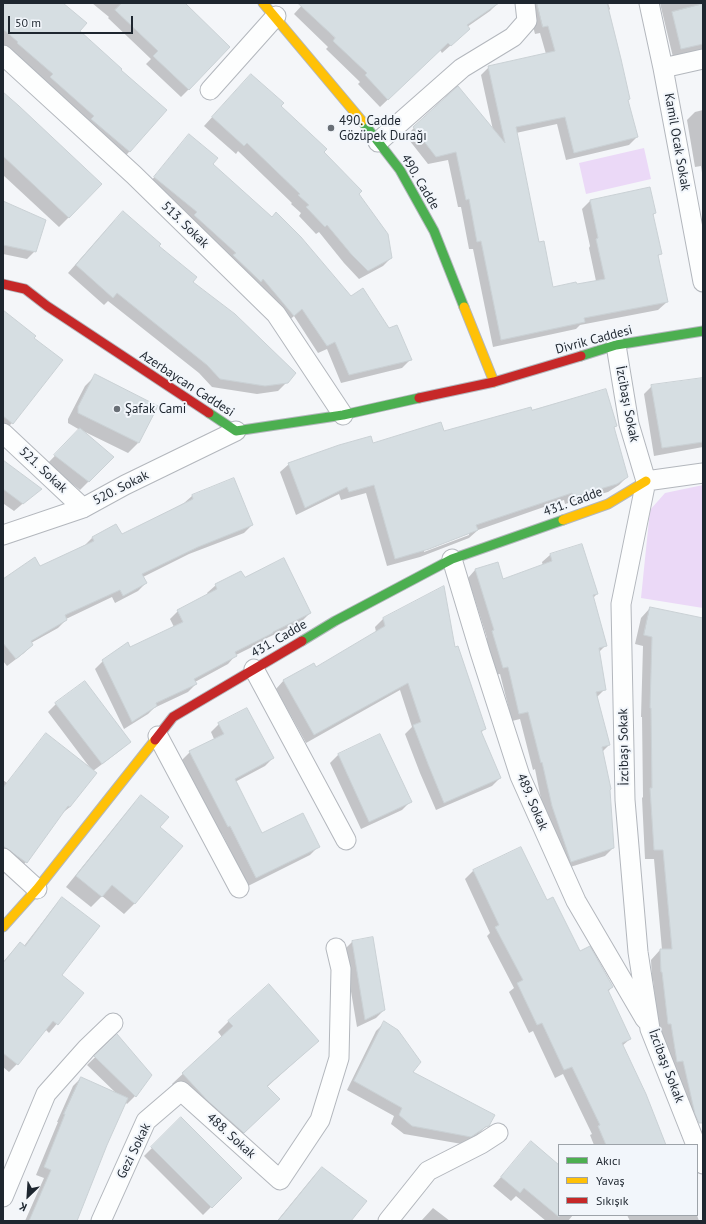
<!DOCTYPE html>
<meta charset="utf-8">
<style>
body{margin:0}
#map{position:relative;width:706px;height:1224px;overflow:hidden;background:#f4f6f9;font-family:"PT Sans",sans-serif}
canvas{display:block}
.frame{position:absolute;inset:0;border:4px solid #1e262f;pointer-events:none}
.legend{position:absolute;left:558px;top:1144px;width:140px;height:72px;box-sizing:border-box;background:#f2f6fb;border:1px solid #9da3a9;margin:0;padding:5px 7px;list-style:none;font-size:12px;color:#1e262f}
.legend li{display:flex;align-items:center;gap:8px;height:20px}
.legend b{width:20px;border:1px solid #9da3a9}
.north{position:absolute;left:8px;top:1176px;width:40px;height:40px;-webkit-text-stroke:3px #f2f6fb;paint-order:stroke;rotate:205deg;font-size:11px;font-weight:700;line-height:16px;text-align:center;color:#1e262f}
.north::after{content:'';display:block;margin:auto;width:14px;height:18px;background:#1e262f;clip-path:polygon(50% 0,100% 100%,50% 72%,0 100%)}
.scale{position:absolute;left:8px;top:16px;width:125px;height:18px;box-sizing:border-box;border:2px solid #1e262f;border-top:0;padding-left:5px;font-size:12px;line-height:14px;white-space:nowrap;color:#1e262f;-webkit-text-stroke:3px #f2f6fb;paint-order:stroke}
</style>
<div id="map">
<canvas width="706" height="1224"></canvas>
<div class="frame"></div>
<ul class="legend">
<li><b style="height:5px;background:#4caf50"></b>Akıcı</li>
<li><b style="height:5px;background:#ffc107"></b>Yavaş</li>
<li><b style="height:5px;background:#c62828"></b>Sıkışık</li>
</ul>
<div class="north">K</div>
<div class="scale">50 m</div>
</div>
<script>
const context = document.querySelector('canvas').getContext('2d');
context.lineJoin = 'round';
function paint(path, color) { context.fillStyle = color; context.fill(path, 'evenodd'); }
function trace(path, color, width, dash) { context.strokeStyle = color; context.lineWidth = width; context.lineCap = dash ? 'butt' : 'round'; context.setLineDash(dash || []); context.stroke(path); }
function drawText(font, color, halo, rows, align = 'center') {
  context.font = font + ' "PT Sans",sans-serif'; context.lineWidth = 4; context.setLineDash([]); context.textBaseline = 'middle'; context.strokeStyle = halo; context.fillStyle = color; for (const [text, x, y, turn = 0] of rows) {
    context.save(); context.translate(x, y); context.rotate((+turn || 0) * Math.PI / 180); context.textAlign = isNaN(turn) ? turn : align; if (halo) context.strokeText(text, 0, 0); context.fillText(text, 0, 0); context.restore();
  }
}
paint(new Path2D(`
 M644,148L651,179L586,194L579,163Z
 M703,485V608L641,598L650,510L665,493Z`), '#ebd9f7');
paint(new Path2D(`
 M3,3H62L78,31L119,70L165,110L122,160L46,83L3,44Z
 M92,3H184L189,89L181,97L146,64L151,59L108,18L109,17Z
 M304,3H498L490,11L467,27L469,29L442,53L440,50L380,107L358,84L360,82L326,49L328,47L294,14Z
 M527,3H608L610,9L608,11L629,99L627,101L637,137L629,145L566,160L557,124L516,133L539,243L552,289L596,281L589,248L590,246L582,209L590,201L649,188L655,213L652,216L660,254L657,257L667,302L658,310L580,325L576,329L493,347L473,249H469L461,207H458L448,160L428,164L406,136L414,128L493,130L481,75L489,67L546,54L540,33L535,34Z
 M660,3H703V49L673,57Z
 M243,83L280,106L323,152L358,194L391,258L383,266L359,279L344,263L319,232L316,234L299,216L301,213L291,204L292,203L238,151L236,154L204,126Z
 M3,94L69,217L59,227L3,175Z
 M703,110V180L701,166L695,167L687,120L695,112Z
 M181,144L212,164L351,297L410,360L402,368L341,383L327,349L318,353L294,316L286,323L147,186Z
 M3,202L35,251L27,259L3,254Z
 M115,220L191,282L287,382L278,391L257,394L212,387L199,373L108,301L104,305L68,273Z
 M3,316L12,423L4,431L3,430Z
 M95,376L138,443L128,453L83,431L113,457L80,490L47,464L80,430L68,423V419L85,386Z
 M703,379V447L654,456L644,394L652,386Z
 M531,411L615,426L613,428L627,477L619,485L608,492L565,504L564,500L478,530L469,538L420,557L387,566L366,493L341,500L339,494L296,515L280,472L289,464L373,444L443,433ZM469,533V535L424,552V550Z
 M3,461L40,489L14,511L4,504L3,506Z
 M192,496L252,525L244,533L189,554L143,577L146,583L138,591L115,603L112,597L66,619V620L58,628L31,643L32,645L24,653L7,666L3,661V580L39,567L85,545L93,537L121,536L184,503Z
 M581,545L597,594L593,598L606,645L599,652L605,689L597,697L609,745L602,752L609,790L613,848L605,856L564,869L544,814L535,769L533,770L520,719L512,721L500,674L495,675L485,640L487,638L468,578L475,570L497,563L503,580L543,566L542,562L550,555Z
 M244,578L310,613L302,621L267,638L264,641L236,655L228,664L195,682L196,684L188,692L154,708L148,714L124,729L95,669L103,661L174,627L170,619L178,611L208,595L207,593L216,585Z
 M650,608L703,619V1110L684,1114L668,1070L662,1033H659L653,980H652L651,960L660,950H662L654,859H645L642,798L643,797L642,717H641L643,646L635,644L641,618Z
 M383,619L454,648L485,728L481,733L500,778L492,786L436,810L420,773L405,734L412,727L400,690L306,743L276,689L284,680L316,668L376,632L375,627Z
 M56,704L130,741L122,749L93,771L70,807L61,814L26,862L18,870L3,860V835L41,783L19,767L46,735L91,769L48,712Z
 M246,709L273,758L265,766L235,782L262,835L318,847L310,855L248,886L222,834L219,835L182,760L190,752L214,739L211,732L219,724Z
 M379,736L410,802L402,810L361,829L330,763L338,755Z
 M3,780L11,786L3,796Z
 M141,796L159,828L181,846L134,904L124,914L102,896L91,907L66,887L131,807Z
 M473,871L547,901L580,952L612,987L608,992L630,1039L622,1046L666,1145H594L590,1135L592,1134L563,1074L555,1078L533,1031L529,1033L509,992L514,988L487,936L490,933L465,879Z
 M62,898L60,975L83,993L49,1033L45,1029L17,1064L9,1072L3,1067V962L20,943L24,946L54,907Z
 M352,942L384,1010L376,1018L357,1027L344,950Z
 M229,1021L307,1051L267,1087L268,1110L233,1143L198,1111L172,1084L222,1037L218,1032Z
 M384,1023L411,1072L487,1126L478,1134L462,1144L404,1134L391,1124L394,1116L347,1090L376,1031Z
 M117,1036L135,1096L127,1104L125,1102L106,1145L75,1221H25L44,1178L36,1175L58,1122H57L73,1086L81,1078L116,1093L87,1065Z
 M181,1119L240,1178L203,1215L144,1156Z
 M531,1143L559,1166V1215H573L568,1221H546L516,1196L511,1201L493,1186Z
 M322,1168L350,1221H277L314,1176Z
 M433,1208L450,1221H421Z
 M627,1215H697L699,1221H630Z`), '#0003');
const building = new Path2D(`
 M3,3H63L87,23L80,31L122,69L121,70L167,110L130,152L91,119L94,116L50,77L53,74L17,43L18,42L3,29Z
 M122,3H185L230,47L189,90L153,56L158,51L115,10Z
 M298,3H499L467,25L470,29L451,46L448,43L388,100L365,75L367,73L333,41L335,38Z
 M537,3H607L621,59L630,99L628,100L638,137L574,153L565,117L516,127L539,242L544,241L553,287L576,282L577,284L605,279L596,239L598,238L590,200L650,187L656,213L653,214L662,254L658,255L668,302L584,318L585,322L501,340L481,241L477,242L469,199L466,200L456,152L436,157L413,127L458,86L505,143L488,66L555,51L548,26L543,27Z
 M703,4V44L681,49L672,12Z
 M251,74L284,103L281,106L327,149L324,152L362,191L359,194L388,234L392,258L368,271L352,255L327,225L325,227L306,207L309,205L298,195L300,194L247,143L244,146L212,117Z
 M3,92L19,106L102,184L69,218L3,156Z
 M189,134L218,158L213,164L272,217L276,212L301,237L351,296L363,288L389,328L397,325L412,360L349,375L335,342L327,346L302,309L294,316L263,279L261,282L233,255L236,253L194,215L197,212L154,177Z
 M3,201L46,220L36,252L3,245Z
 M123,211L161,244L159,246L197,277L193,282L235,314L296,373L288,383L265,386L220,379L207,365L117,293L113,298L76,265Z
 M3,310L36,336L34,338L63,360L13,424L3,416Z
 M95,374L158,406L139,443L78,413V407Z
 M703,378V442L662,448L651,385Z
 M606,389L617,426L614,427L628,477L617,484L573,497L572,493L476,525L478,530L429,549L395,559L374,485L349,492L347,487L305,508L288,463L339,445L371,436L373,443L441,422L444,431L531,407L532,410Z
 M80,428L114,457L89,482L54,455Z
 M3,460L42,489L23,504L3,489Z
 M234,478L253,525L198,547L142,574L147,583L123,596L120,590L65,615L67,620L31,641L33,645L16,659L3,643V579L35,557L40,566L94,541L92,537L116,524L122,534L193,499L192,495Z
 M582,544L598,594L593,595L607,646L599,648L606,690L596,692L610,745L602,747L611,789L610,790L614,848L571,862L552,806L542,762L541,763L528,712L519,714L508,667L503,668L492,631L494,630L475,569L498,562L503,579L552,561L550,554Z
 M284,558L311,613L273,632V633L235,652L237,656L194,679L197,684L156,703L157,706L132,722L102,660L128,642L130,647L183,622L177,610L217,589L215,584L241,571L245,577Z
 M444,586L455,647L458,646L486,729L481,731L501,778L444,803L428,764L413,725L421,722L408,683L314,735L283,680L314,663L316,667L385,626L383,618Z
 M650,607L703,618V1123H699L695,1114L683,1061L677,1062L671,1024H668L662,972H661L660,949H672L663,850H654L650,788H652L651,708H650L652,637L644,635Z
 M85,681L131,742L102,764L55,703Z
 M247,708L274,758L235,779L262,833L303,813L320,847L256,878L230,826L228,827L189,751L224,734L218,723Z
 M46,733L97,773L70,807L68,806L27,863L3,846V788Z
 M380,734L412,802L369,822L338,754Z
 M141,795L169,817L160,827L183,846L135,904L112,885L102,897L76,876Z
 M521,847L547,900L553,897L580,951L590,946L613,987L608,990L631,1039L622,1043L646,1094L666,1145H606L598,1126L600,1125L572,1067L564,1070L542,1023L537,1025L517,983L523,980L495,927L499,925L473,870Z
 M62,897L100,926L62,975L84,993L58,1025L53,1021L18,1065L3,1053V963L20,942L25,946Z
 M373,937L385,1010L365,1020L352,941Z
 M269,984L319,1041L267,1086L280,1099L244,1133L208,1101L182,1073L233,1026L228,1021Z
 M384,1021L398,1030L421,1062L413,1072L495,1115L489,1126L485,1127L483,1129L471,1137L412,1126L399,1115L402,1108L354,1081Z
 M117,1034L152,1075L136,1097L94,1056Z
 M81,1077L128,1098L107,1145L77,1221H29L51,1170L44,1167L65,1114H64Z
 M181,1117L242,1178L212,1208L151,1147Z
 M531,1141L559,1165V1217L524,1188L520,1193L501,1177Z
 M322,1167L367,1201L351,1221H278Z`);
paint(building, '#d6dee2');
trace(building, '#cad1d5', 1);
const street = new Path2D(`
 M649,3L663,68L703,282
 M3,55L134,175L276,314L343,415
 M663,68L703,59
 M210,90L276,16
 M378,142L462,68L513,37L527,21L525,3
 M616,345L629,424L646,481L621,604L625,800L638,952L650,1029L696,1145
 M3,433L83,508
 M646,481L703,473
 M3,535L83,508L125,485L236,431
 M452,559L480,652L520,776L576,901L645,1019
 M254,669L346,840
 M158,736L239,888
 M3,858L37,889
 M697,1147L703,1164
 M3,1197L46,1094L87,1048L113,1023
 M101,1221L146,1121L181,1091L280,1180L320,1120L339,1058L341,969L336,948
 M388,1221L428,1171L481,1144L498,1133`);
const fast = new Path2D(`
 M362,121L400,170L434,231L464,307
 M581,356L616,345L703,331
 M209,413L236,431L343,415L419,398
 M302,641L335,621L452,559L563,520`);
const slow = new Path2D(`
 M263,3L362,121
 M464,307L494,382
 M563,520L608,504L646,481
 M3,927L37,889L155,740`);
const jam = new Path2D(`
 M3,284L25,289L47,306L209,413
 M419,398L494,382L581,356
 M155,740L173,717L302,641`);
trace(street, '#b3b7bd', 21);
trace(fast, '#b3b7bd', 11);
trace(slow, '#b3b7bd', 11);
trace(jam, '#b3b7bd', 11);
trace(street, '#fdfefe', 19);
trace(fast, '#4caf50', 9);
trace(slow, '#ffc107', 9);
trace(jam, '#c62828', 9);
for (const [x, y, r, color] of [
 [331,128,4,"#696f76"],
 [117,409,4,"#696f76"]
]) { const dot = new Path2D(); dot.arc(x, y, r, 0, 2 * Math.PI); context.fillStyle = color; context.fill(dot); trace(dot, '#f2f6fb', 1.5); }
drawText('13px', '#1e262f', '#f2f6fb', [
 ["490. Cadde",339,121],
 ["Gözüpek Durağı",339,136],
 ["Şafak Cami",125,409]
], 'left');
drawText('13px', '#1e262f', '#f2f6fb', [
 ["Kamil Ocak Sokak",677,142,80],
 ["490. Cadde",420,182,59],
 ["513. Sokak",185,225,44],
 ["Divrik Caddesi",594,340,-15],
 ["Azerbaycan Caddesi",187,384,33],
 ["İzcibaşı Sokak",627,404,79],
 ["521. Sokak",43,470,43],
 ["520. Sokak",121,488,-27],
 ["431. Cadde",573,502,-20],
 ["431. Cadde",279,639,-30],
 ["İzcibaşı Sokak",624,747,-91],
 ["489. Sokak",532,802,67],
 ["İzcibaşı Sokak",666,1066,69],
 ["488. Sokak",231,1136,42],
 ["Gezi Sokak",134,1151,-64]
]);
</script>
